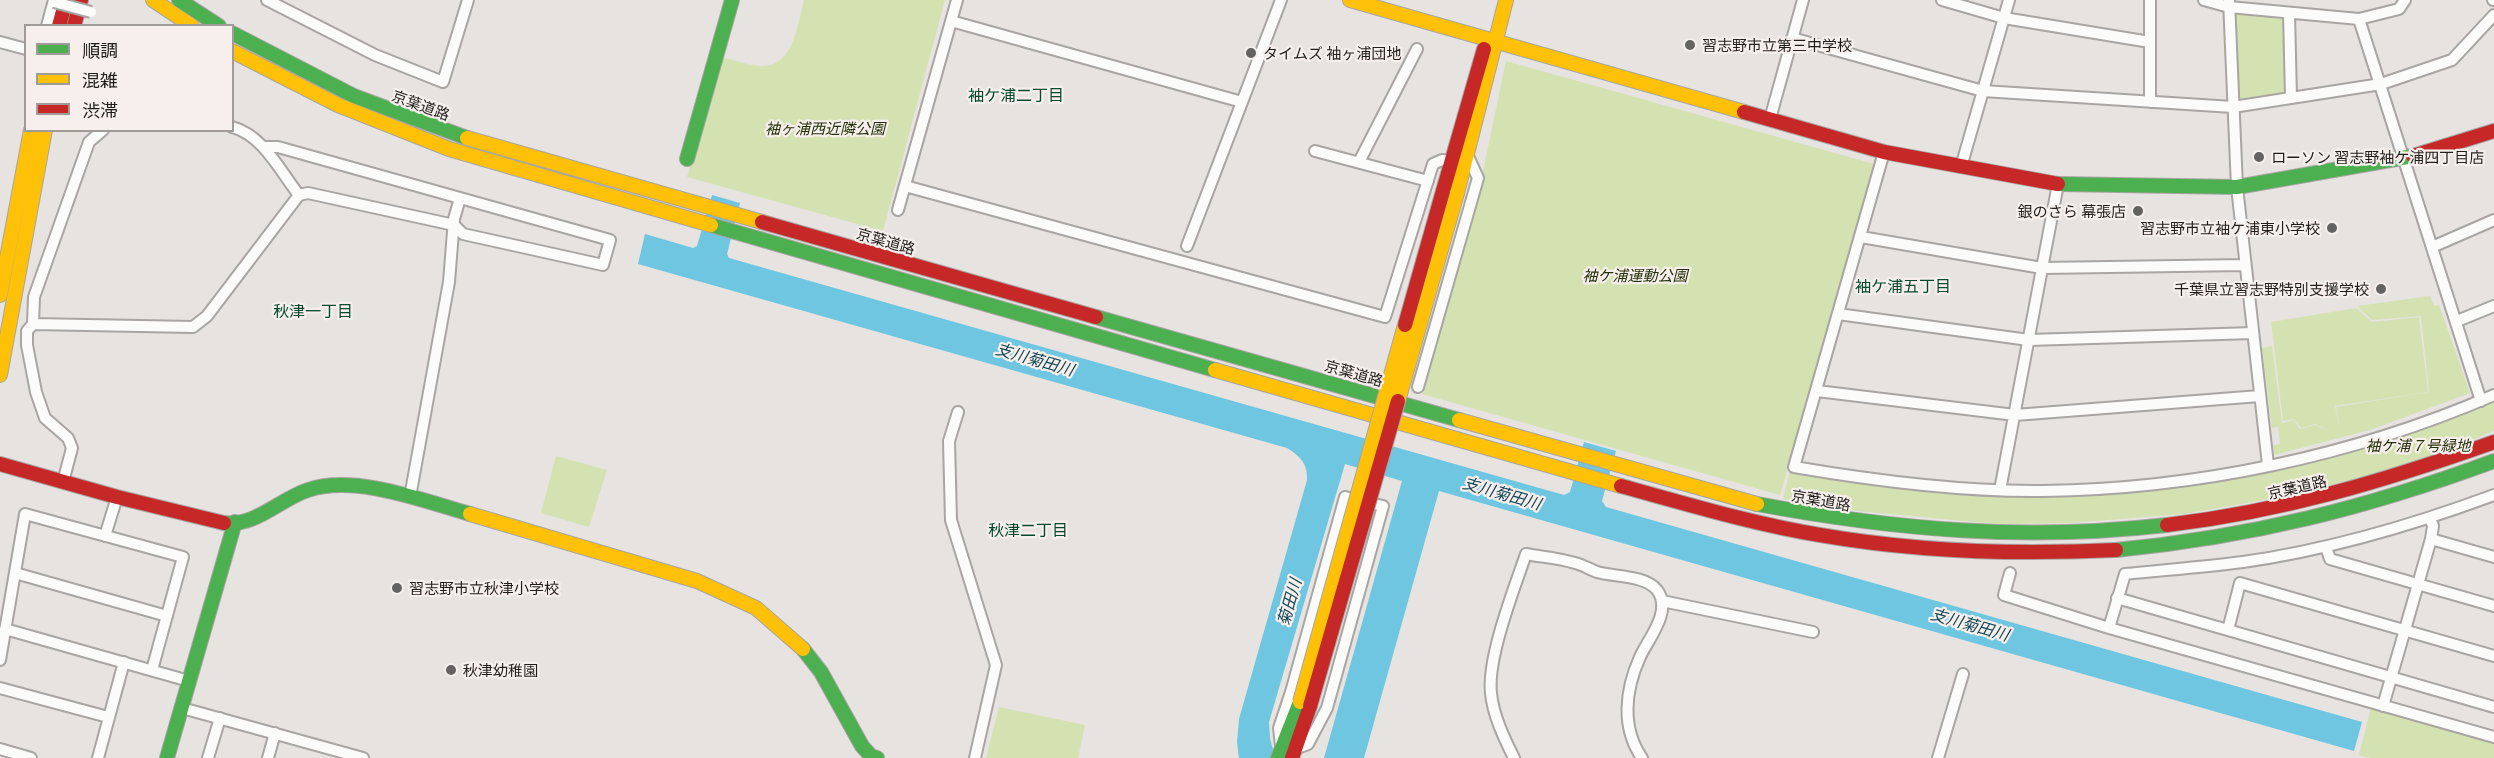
<!DOCTYPE html>
<meta charset="utf-8">
<style>
body{margin:0}
#map{position:relative;width:2494px;height:758px;overflow:hidden;background:#e6e3e0;font-family:Georgia,"Noto Sans JP",serif}
canvas{display:block}
.legend{position:absolute;left:24px;top:24px;width:210px;height:108px;box-sizing:border-box;background:#f6efeb;border:2px solid #a09b98;margin:0;padding:8px 10px;list-style:none;font-size:18px;color:#201e1c}
.legend li{display:flex;align-items:center;gap:12px;height:30px}
.legend b{width:30px;border:2px solid #a09b98}
</style>
<div id="map">
<canvas width="2494" height="758"></canvas>
<ul class="legend">
<li><b style="height:8px;background:#4caf50"></b>順調</li>
<li><b style="height:8px;background:#ffc107"></b>混雑</li>
<li><b style="height:8px;background:#c62828"></b>渋滞</li>
</ul>
</div>
<script>
const context = document.querySelector('canvas').getContext('2d');
context.lineJoin = 'round';
function paint(path, color) { context.fillStyle = color; context.fill(path, 'evenodd'); }
function trace(path, color, width, dash) { context.strokeStyle = color; context.lineWidth = width; context.lineCap = dash ? 'butt' : 'round'; context.setLineDash(dash || []); context.stroke(path); }
function drawText(font, color, halo, rows, align = 'center') {
  context.font = font + ' Georgia,"Noto Sans JP",serif'; context.lineWidth = 4.5; context.setLineDash([]); context.textBaseline = 'middle'; context.strokeStyle = halo; context.fillStyle = color; for (const [text, x, y, turn = 0] of rows) {
    context.save(); context.translate(x, y); context.rotate((+turn || 0) * Math.PI / 180); context.textAlign = isNaN(turn) ? turn : align; if (halo) context.strokeText(text, 0, 0); context.fillText(text, 0, 0); context.restore();
  }
}
paint(new Path2D(`
 M804,0H945L883,231L687,177L722,57C734,60 750,66 763,66C794,66 798,22 804,0Z
 M2233,12L2285,16L2286,94L2237,102Z
 M1506,61L1874,164L1780,495L1422,394L1484,167Z
 M2430,296L2434,306L2439,305L2470,393L2370,430L2274,455L2273,445L2280,444L2278,427L2272,428L2262,348L2272,346L2282,423L2294,420L2300,429L2315,425L2330,431L2315,424L2301,428L2294,419L2283,421L2271,322L2356,308L2372,322L2419,317L2428,392L2335,406L2340,430L2336,407L2429,392L2421,316L2372,320L2357,306Z
 M2494,400V431L2423,459L2359,478L2292,495L2184,514L2069,523L1996,524L1858,511L1783,499L1790,470L1842,480L1994,496L2137,490L2220,481L2271,471Z
 M556,456L607,470L589,527L541,513Z
 M999,707L1085,725L1078,758H986Z
 M2371,708L2494,743V758H2370L2359,755Z`), '#d4e2b1');
paint(new Path2D(`
 M712,195L740,203L727,254L729,258L1564,495L1570,492L1584,442L1616,451L1602,501L1606,507L2362,722L2354,751L1439,491L1364,758H1324L1402,481L1345,464L1269,722L1270,738L1275,758H1239L1237,742L1239,719L1307,480C1308,464 1300,456 1287,448L638,264L645,234L693,248L697,246Z`), '#6fc6e0');
const street = new Path2D(`
 M267,0L375,55L443,82L468,0
 M1942,0L2004,18L2150,42
 M2150,0V102
 M2204,0L2229,7L2359,19L2399,9L2405,0
 M2229,0L2237,187L2268,465
 M2493,0H2494
 M2289,13L2291,98
 M2359,19L2481,401
 M951,21L1242,102
 M47,26L54,0
 M1792,38L1983,91L2233,107L2381,84L2452,60L2494,15
 M0,42L26,49
 M1770,119L1803,0
 M232,127C263,135 280,171 299,195
 M1315,151L1428,181
 M1884,152L1794,467C1876,481 1960,492 2043,491C2197,489 2353,456 2494,395
 M1359,162L1417,49
 M1961,167L2009,0
 M905,186L1385,317L1433,164L1442,160L1451,161
 M898,210L957,0
 M1861,237L2042,268L2245,265
 M1187,246L1281,0
 M2432,247L2494,220
 M1838,314L2029,340L2253,333
 M2457,321L2494,306
 M33,324L193,327L207,316L299,195L308,193L454,225L463,234L603,265L610,240L278,147H263
 M1418,387L1478,178L1467,154
 M1817,391L2015,415L2260,396
 M958,412L949,441L951,520L996,665L975,758
 M63,482L72,448L68,438L45,418L36,392L27,345V331L33,324L34,297L89,142L103,130
 M2000,490L2058,184
 M410,497L449,282L454,219L460,198
 M105,536L117,497
 M2431,539L2494,557
 M2326,547L2330,559L2494,606
 M15,573L167,616
 M2010,573L2004,595L2109,628L2494,737
 M2117,598L2494,707
 M1662,601L1813,632
 M2109,628L2125,574C2164,570 2204,567 2243,562C2329,550 2413,525 2494,495
 M5,629L189,681
 M2228,630L2240,583L2494,656
 M0,660L25,514L183,557L152,670
 M0,688L108,717
 M2383,706L2431,539L2433,526L2430,518
 M182,708L363,758
 M1281,746L1279,728L1291,692L1345,497L1383,506L1327,708L1308,744L1295,749
 M0,749L31,758
 M98,758L124,662
 M208,758L220,718
 M268,758L275,733
 M1514,758C1504,738 1493,715 1491,693C1487,658 1514,589 1526,554C1542,557 1559,558 1575,563C1583,565 1589,569 1597,572C1614,577 1645,575 1657,590C1673,611 1648,639 1640,657C1625,690 1621,728 1642,758
 M1938,758L1963,674`);
const fast = new Path2D(`
 M179,0L219,26
 M232,33L354,96L467,138
 M687,159L732,0
 M2058,184L2237,187L2413,156
 M711,225L1215,370
 M1096,317L1459,420
 M1757,504C1896,530 2026,541 2167,525
 M224,523C255,527 280,499 308,490C355,474 424,501 470,514
 M2116,550C2250,537 2367,508 2494,461
 M803,649L821,672L862,746L871,756L877,758
 M167,758L235,522
 M1278,758L1300,702`);
const slow = new Path2D(`
 M153,0L192,26
 M1350,0L1744,112
 M232,51L338,105L449,149L711,225
 M467,138L762,222
 M1457,193L1506,0
 M0,295L31,130
 M1215,370L1621,486
 M0,375L45,130
 M1459,420L1757,504
 M470,514L697,581L756,608L803,649`);
const jam = new Path2D(`
 M59,26L66,0
 M74,26L81,0
 M1744,112L1884,152L2058,184
 M2413,156L2494,131
 M1443,191L1484,49
 M762,222L1096,317
 M0,464L117,497L224,523
 M1621,486C1687,504 1753,524 1820,535C1918,552 2016,555 2116,550
 M2167,525C2284,511 2384,481 2494,442
 M1292,758L1310,706`);
trace(street, '#a8a5a3', 14);
trace(fast, '#a8a5a3', 16);
trace(slow, '#a8a5a3', 16);
trace(jam, '#a8a5a3', 16);
trace(street, '#fbfbfa', 10);
trace(fast, '#4caf50', 14);
trace(slow, '#ffc107', 14);
trace(jam, '#c62828', 14);
const streetBridge = new Path2D(`
 M54,2L91,12`);
const slowBridge = new Path2D(`
 M1398,401L1457,193
 M1300,702L1405,325`);
const jamBridge = new Path2D(`
 M1405,325L1443,191
 M1310,706L1398,401`);
trace(streetBridge, '#a8a5a3', 14, []);
trace(slowBridge, '#a8a5a3', 16, []);
trace(jamBridge, '#a8a5a3', 16, []);
trace(streetBridge, '#fbfbfa', 10);
trace(slowBridge, '#ffc107', 14);
trace(jamBridge, '#c62828', 14);
for (const [x, y, r, color] of [
 [1690,45,6,"#656361"],
 [1251,53,6,"#656361"],
 [2259,157,6,"#656361"],
 [2138,211,6,"#656361"],
 [2332,228,6,"#656361"],
 [2381,289,6,"#656361"],
 [397,588,6,"#656361"],
 [451,670,6,"#656361"]
]) { const dot = new Path2D(); dot.arc(x, y, r, 0, 2 * Math.PI); context.fillStyle = color; context.fill(dot); trace(dot, '#f6efeb', 2); }
drawText('15px', '#201e1c', '#f6efeb', [
 ["習志野市立第三中学校",1702,45],
 ["タイムズ 袖ヶ浦団地",1263,53],
 ["ローソン 習志野袖ケ浦四丁目店",2271,157],
 ["銀のさら 幕張店",2126,211,"right"],
 ["習志野市立袖ケ浦東小学校",2320,228,"right"],
 ["千葉県立習志野特別支援学校",2369,289,"right"],
 ["習志野市立秋津小学校",409,588],
 ["秋津幼稚園",463,670]
], 'left');
drawText('15px', '#201e1c', '#f6efeb', [
 ["京葉道路",421,105,20],
 ["京葉道路",886,241,16],
 ["京葉道路",1354,373,16],
 ["京葉道路",2297,487,-13],
 ["京葉道路",1821,500,10]
]);
drawText('italic 15px', '#26310b', '#f6efeb', [
 ["袖ヶ浦西近隣公園",825,128],
 ["袖ケ浦運動公園",1635,275],
 ["袖ケ浦７号緑地",2418,445]
]);
drawText('16px', '#03492d', '#f6efeb', [
 ["袖ケ浦二丁目",1016,95],
 ["袖ケ浦五丁目",1903,286],
 ["秋津一丁目",313,311],
 ["秋津二丁目",1028,530]
]);
drawText('italic 16px', '#114656', '#f6efeb', [
 ["支川菊田川",1035,359,16],
 ["支川菊田川",1502,493,16],
 ["菊田川",1289,602,-74],
 ["支川菊田川",1970,624,16]
]);
</script>
